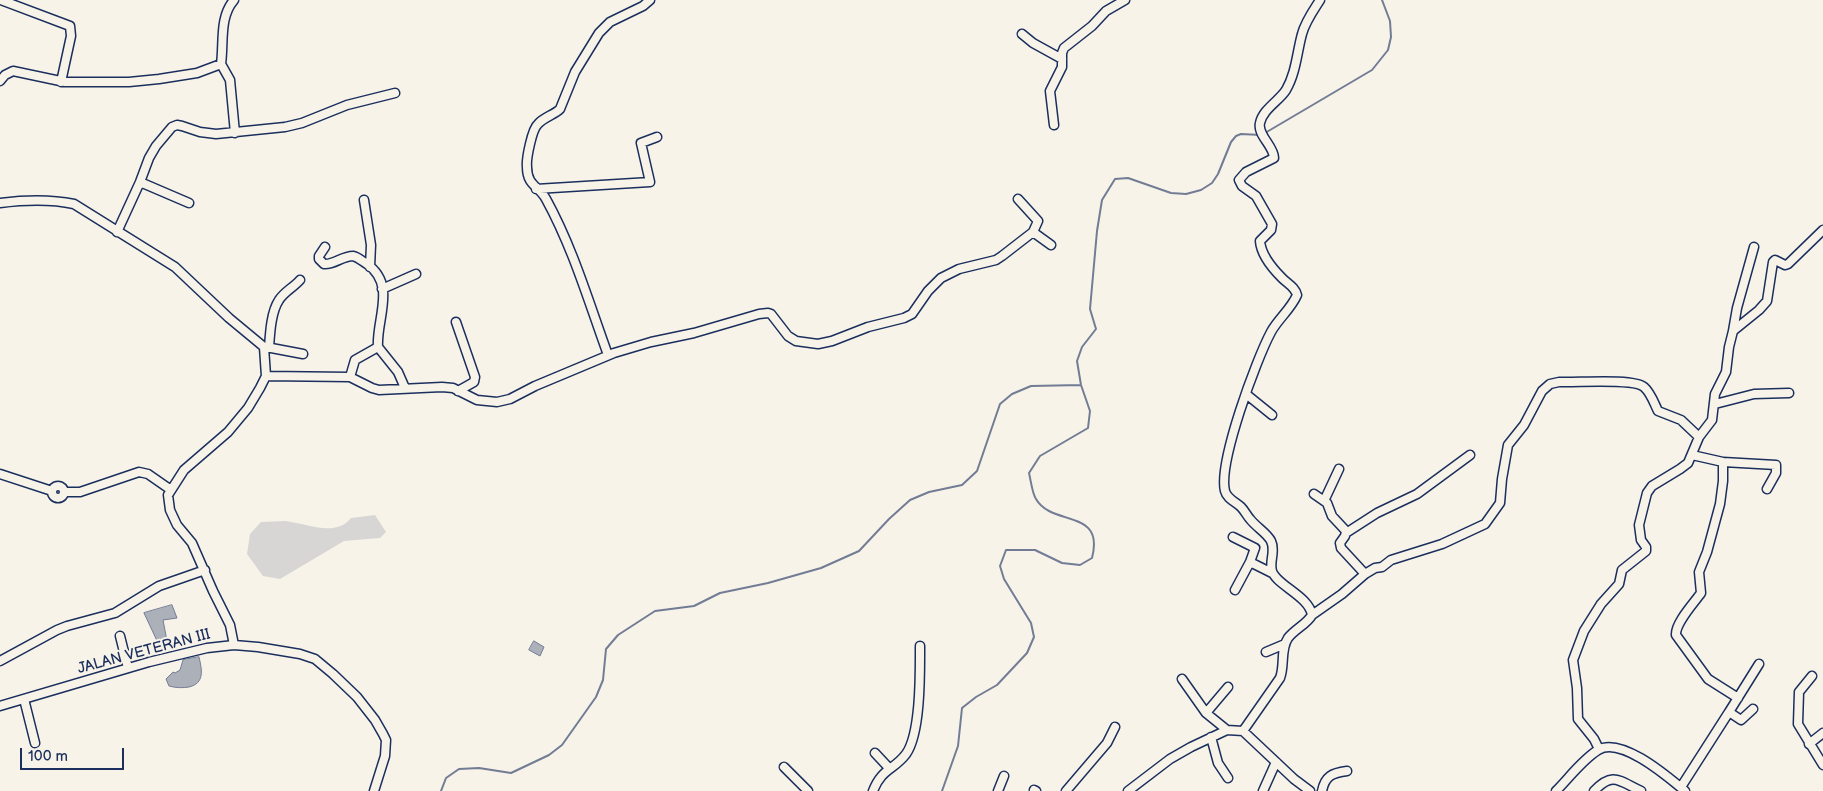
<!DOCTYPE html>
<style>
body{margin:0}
#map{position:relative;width:1823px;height:791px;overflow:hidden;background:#f7f3e8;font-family:"Balsamiq Sans",sans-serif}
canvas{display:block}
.scale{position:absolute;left:20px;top:748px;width:104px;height:22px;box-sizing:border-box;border:2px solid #1b2f5e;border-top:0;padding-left:6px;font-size:15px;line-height:18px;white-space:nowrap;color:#1b2f5e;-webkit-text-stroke:4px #f7f3e8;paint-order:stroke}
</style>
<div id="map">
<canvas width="1823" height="791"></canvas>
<div class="scale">100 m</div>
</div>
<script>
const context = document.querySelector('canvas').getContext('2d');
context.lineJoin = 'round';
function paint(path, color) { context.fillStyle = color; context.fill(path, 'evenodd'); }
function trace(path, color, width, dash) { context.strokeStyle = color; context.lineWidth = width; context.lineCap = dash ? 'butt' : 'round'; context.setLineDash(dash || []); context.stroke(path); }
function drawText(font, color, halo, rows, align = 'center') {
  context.font = font + ' "Balsamiq Sans",sans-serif'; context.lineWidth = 4; context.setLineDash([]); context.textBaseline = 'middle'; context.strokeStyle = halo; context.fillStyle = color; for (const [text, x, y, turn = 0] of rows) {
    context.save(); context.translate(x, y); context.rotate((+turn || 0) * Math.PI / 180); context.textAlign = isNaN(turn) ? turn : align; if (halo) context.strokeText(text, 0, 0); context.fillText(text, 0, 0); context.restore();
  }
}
paint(new Path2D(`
 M375,515L386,532L380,538L344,541L280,579L263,576L247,554L250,534L261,522C269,522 277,521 285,521C306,523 335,538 351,518Z`), '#d7d6d4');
const water = new Path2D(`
 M172,605L177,618L163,620L167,641L158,643L144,613Z
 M534,641L544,647L540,656L529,650Z
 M199,657C202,670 205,683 189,687C183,688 176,688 169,686L166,679L173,672L175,673L180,670L183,660Z`);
paint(water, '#acb0b9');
trace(water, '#727c95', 1);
trace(new Path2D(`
 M1265,133L1372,70L1388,50L1391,37L1390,21L1382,0
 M441,791L446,778L459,769L479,768L511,773L549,755L562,745L596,697L603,680L606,649L618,635L655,611L694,606L720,593L768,583L821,568L859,551L889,519L910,500L929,492L962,485L977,471L1000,404L1012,394L1031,386L1081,385
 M942,791L958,746L962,708L976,697L997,685L1027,653L1034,637L1031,623L1004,579L1000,566L1006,550H1035L1062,563L1080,565L1092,558C1105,508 1052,527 1036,499C1032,493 1031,481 1029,473L1040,456L1088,428L1090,411L1081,385L1077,361L1082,347L1096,329L1090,309L1097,231L1102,200L1115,179L1128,178L1171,193L1186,194L1201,190L1212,183L1218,174L1231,142L1236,136L1241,134L1261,135`), '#727c95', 2);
const minor = new Path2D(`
 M1,0L70,26L71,36L61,82
 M1022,34L1033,43L1062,59
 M221,64L230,80L235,133
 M0,81L5,75L13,71L65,82H129L159,79L197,73L221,64C224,43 219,17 234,0
 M1054,125L1050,91L1062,67V53L1064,48L1092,26L1106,11L1125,0
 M140,182L189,203
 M536,189L650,182L641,143L657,137
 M364,200L371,245L370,267
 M0,203C24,200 50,199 74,204L175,267L229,318L264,347L266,376L260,388L248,408L228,432L184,470L168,495L170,510L177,525L192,543L213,591L230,625L234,645
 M117,232L140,182L149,158L156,146L172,127L177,125L182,126L200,132L216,134L285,127L302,123L347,105L395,93
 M1033,232L1051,245
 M325,247L319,256V259L324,264C334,265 342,256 353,256C358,257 362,261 367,264C397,285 376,319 378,347L355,360L350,377
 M382,289L416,274
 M456,322L475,377L474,382L458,391
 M1733,331L1737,308L1754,247
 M266,347L303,354
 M378,347L398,372L405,388
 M269,348C270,333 271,312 279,300C284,292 294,287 300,280
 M608,355C589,303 573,248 546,199C539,186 527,186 527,167C526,159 532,129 538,124C544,117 554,115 560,109L575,72L599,33L610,22L643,6L650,0
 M266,376L350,377L372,388L379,390L442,387L453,388L477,400L497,402L510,399L535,386L614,353L651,342L694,333L759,314L768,313L771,314L788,336L796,341L818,344L832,341L868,327L904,318L912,314L928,291L941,278L959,269L996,260L1002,256L1033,232L1038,221L1018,199
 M1246,394L1272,415
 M1715,404L1754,394L1789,393
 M1692,455L1723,462V481L1720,504L1707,552L1699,572L1701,593C1694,603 1675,623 1676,635L1708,679L1738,698
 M1723,462L1776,465V473L1767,489
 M0,474L52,491
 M52 492a6 6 0 1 1 12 0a6 6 0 1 1-12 0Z
 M65,492H80L139,472L148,474L171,490
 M1314,494L1327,503L1332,516L1346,531L1345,536L1340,543L1341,548L1365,574
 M1324,501L1339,469
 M1346,533L1377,513L1417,494L1470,455
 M1233,537L1255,548L1250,562
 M1235,590L1250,562L1272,573
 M1312,615L1342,594L1365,574L1375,568L1382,567L1391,560L1442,544L1485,524L1500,503L1502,479L1508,445L1524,425L1542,391L1550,384L1559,382C1576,383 1633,378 1644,387C1651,393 1654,403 1658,411L1681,420L1699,437
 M120,636L128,668
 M1266,652L1285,644
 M0,661L57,630L67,626L115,613L159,586L205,570
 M1812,676L1799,692L1798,724L1823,765
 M1182,679L1206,713L1227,730
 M24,699L35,743
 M0,706L149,662L207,648L234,645L258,647L300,654L315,659L333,674L357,697L375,720L383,734L386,740L385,756L374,791
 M1729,712L1759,664
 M1206,713L1228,687
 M1243,731L1280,678C1285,665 1280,650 1288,638C1295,629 1307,624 1312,615C1309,596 1276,585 1272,571C1269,561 1276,551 1271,541C1267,533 1256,527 1250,519C1247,516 1245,511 1241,507C1236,502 1227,499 1225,491C1218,463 1256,360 1271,332C1278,319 1291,309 1297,295C1295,287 1288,284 1282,278C1272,268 1261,255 1260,241L1271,230L1272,224L1256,196L1242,186L1239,180L1246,172L1274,158C1274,146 1257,135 1260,123C1263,109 1279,101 1286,90C1296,73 1297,52 1302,34C1305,22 1313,11 1320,0
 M1211,737L1218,763L1228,778
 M1809,744L1823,733
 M1599,749L1594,739L1578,719L1577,688L1573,660L1584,631L1601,604L1619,584L1622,570L1646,551V547L1641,540L1639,525L1647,493L1652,486L1680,469L1688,463L1699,437L1712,420L1715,394L1726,372L1729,347L1733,331L1759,310L1767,301L1773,262L1775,260L1785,265L1788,264L1823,230
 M875,753L889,768
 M784,767L808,791
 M1681,787L1729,712L1741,720L1753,709
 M1034,790L1036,791
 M873,791C882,768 894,770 906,754C921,733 920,672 920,646
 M998,791L1004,776
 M1066,791L1107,743L1115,727
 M1128,791L1170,759L1191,747L1227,730L1243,731L1294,779L1310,791
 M1263,791L1276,762
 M1322,791C1325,776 1332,773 1347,771
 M1556,791C1569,778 1582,760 1598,750C1621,736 1668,777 1685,791
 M1594,791C1613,771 1619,781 1641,791`);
trace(minor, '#1b2f5e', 11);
trace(minor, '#f7f3e8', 8);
drawText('15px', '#1b2f5e', '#f7f3e8', [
 ["JALAN VETERAN III",144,652,-15]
]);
</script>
